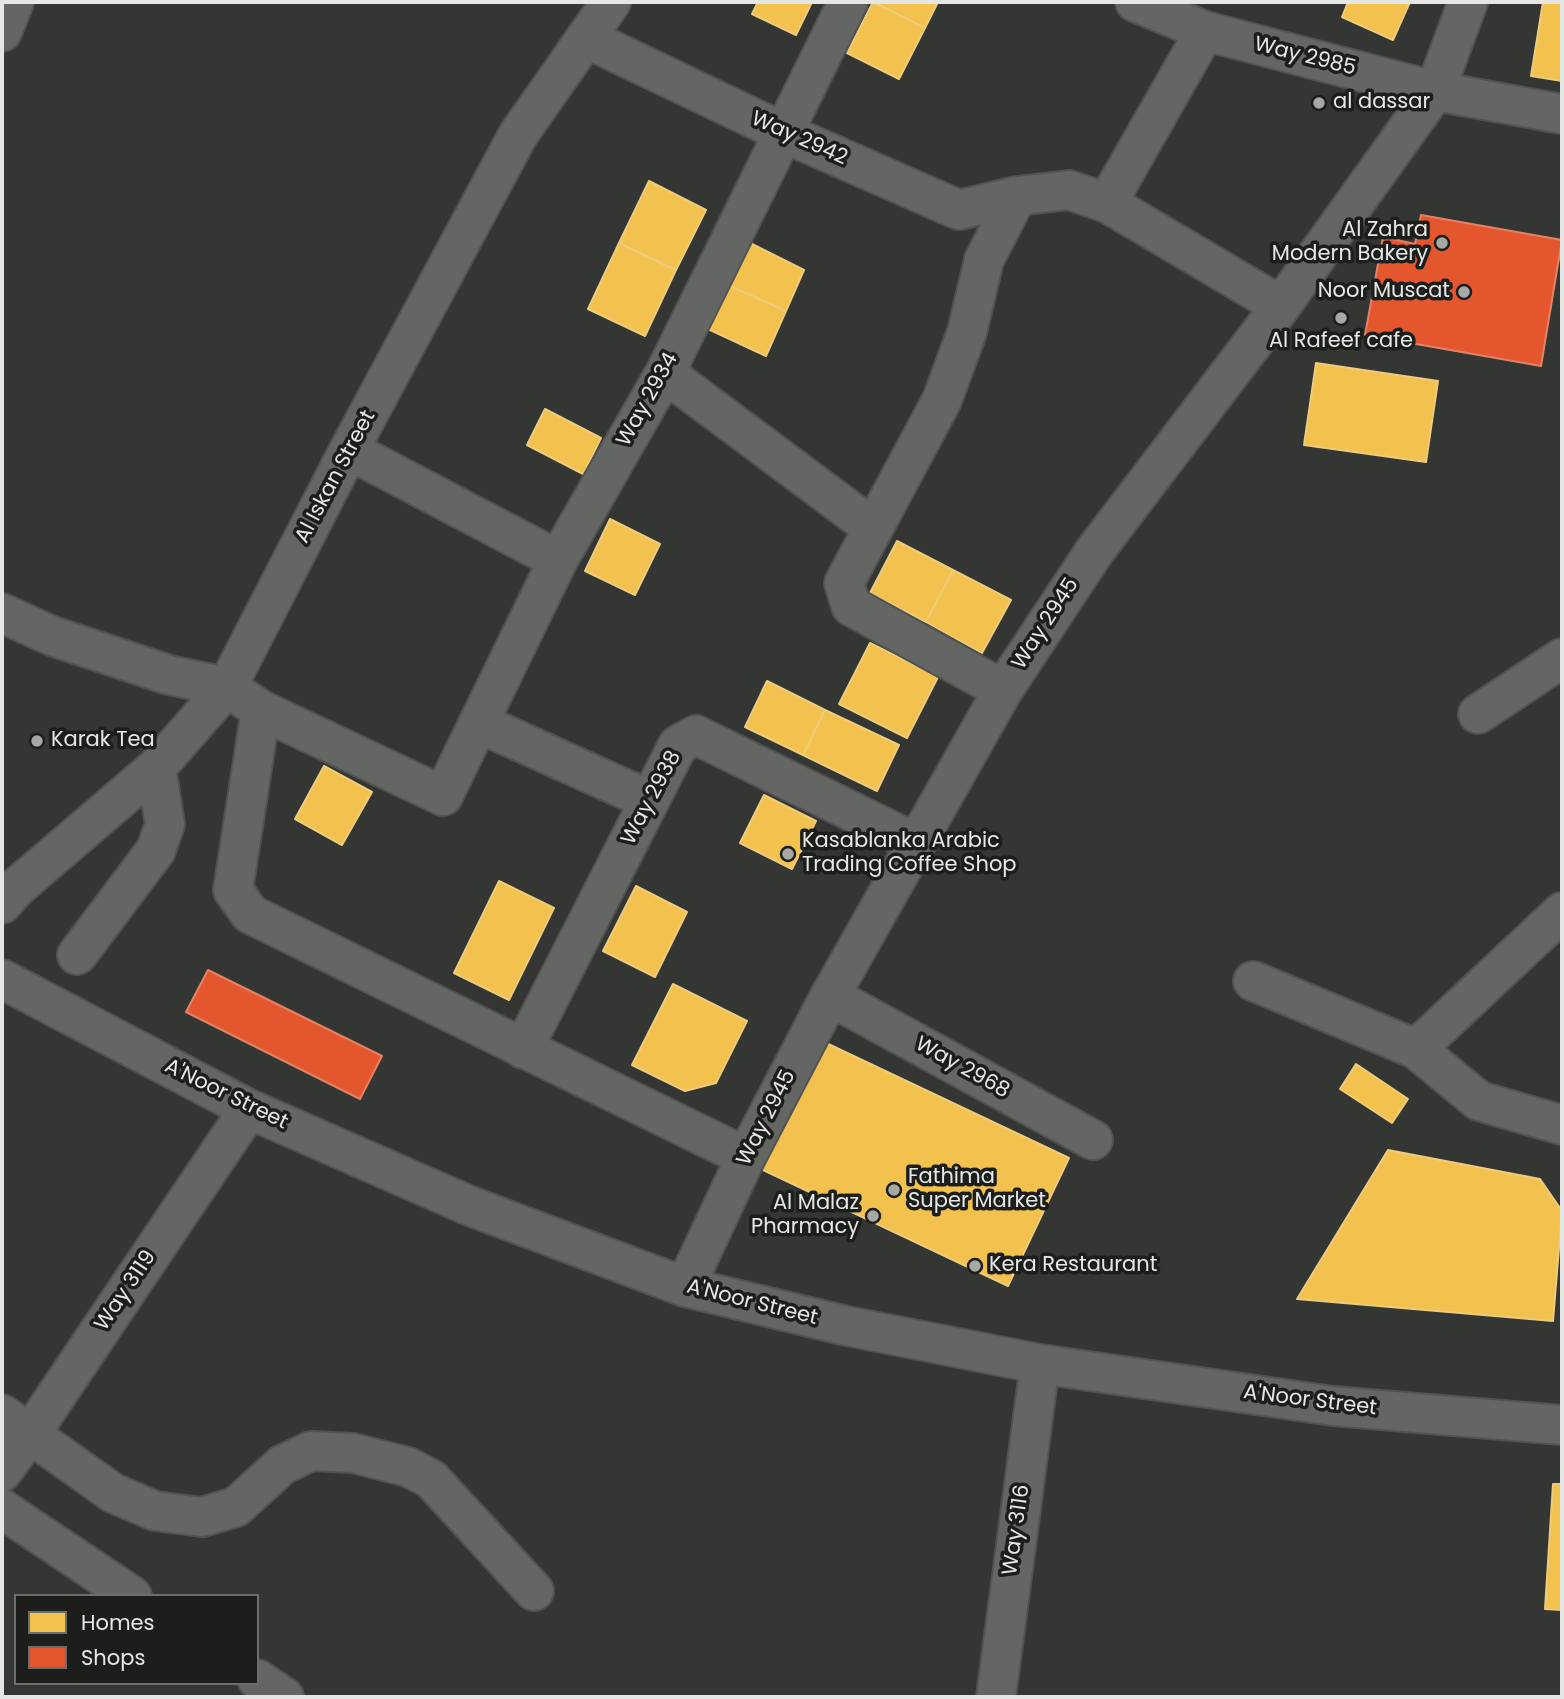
<!DOCTYPE html>
<style>
body{margin:0}
#map{position:relative;width:1564px;height:1699px;overflow:hidden;background:#343634;font-family:Poppins,sans-serif}
canvas{display:block}
.frame{position:absolute;inset:0;border:4px solid #e5e7e5;pointer-events:none}
.legend{position:absolute;left:14px;top:1594px;width:245px;height:91px;box-sizing:border-box;background:#1c1e1c;border:2px solid #6c6e6c;margin:0;padding:9px 12px;list-style:none;font-size:21px;color:#e5e7e5}
.legend li{display:flex;align-items:center;gap:14px;height:35px}
.legend b{width:35px;border:2px solid #6c6e6c}
</style>
<div id="map">
<canvas width="1564" height="1699"></canvas>
<div class="frame"></div>
<ul class="legend">
<li><b style="height:19px;background:#f2c14e"></b>Homes</li>
<li><b style="height:19px;background:#e4572e"></b>Shops</li>
</ul>
</div>
<script>
const context = document.querySelector('canvas').getContext('2d');
context.lineJoin = 'round';
function paint(path, color) { context.fillStyle = color; context.fill(path, 'evenodd'); }
function trace(path, color, width, dash) { context.strokeStyle = color; context.lineWidth = width; context.lineCap = dash ? 'butt' : 'round'; context.setLineDash(dash || []); context.stroke(path); }
function drawText(font, color, halo, rows, align = 'center') {
  context.font = font + ' Poppins,sans-serif'; context.lineWidth = 7; context.setLineDash([]); context.textBaseline = 'middle'; context.strokeStyle = halo; context.fillStyle = color; for (const [text, x, y, turn = 0] of rows) {
    context.save(); context.translate(x, y); context.rotate((+turn || 0) * Math.PI / 180); context.textAlign = isNaN(turn) ? turn : align; if (halo) context.strokeText(text, 0, 0); context.fillText(text, 0, 0); context.restore();
  }
}
const homes = new Path2D(`
 M758,2H812L796,35L752,14Z
 M873,2L925,28L899,79L847,53Z
 M873,2H938L925,28Z
 M1348,2H1410L1393,40L1342,17Z
 M1543,2H1562V81L1531,76Z
 M649,181L706,210L676,270L619,243Z
 M748,242L804,270L786,311L728,285Z
 M619,243L676,270L645,336L588,309Z
 M728,285L786,311L766,356L708,329Z
 M1316,363L1438,381L1426,462L1304,445Z
 M545,409L601,438L583,474L527,445Z
 M610,519L660,544L635,595L585,571Z
 M897,541L953,570L926,622L870,593Z
 M953,570L1011,600L982,653L926,622Z
 M870,643L938,677L907,738L839,704Z
 M767,681L825,710L803,755L745,727Z
 M825,710L899,745L877,791L803,755Z
 M324,766L372,792L342,845L295,819Z
 M764,795L816,821L792,869L740,843Z
 M499,881L554,908L509,1000L454,973Z
 M636,886L687,912L655,977L603,951Z
 M673,984L747,1021L716,1083L685,1091L632,1065Z
 M822,1041L1069,1158L1008,1286L761,1169Z
 M1356,1064L1408,1099L1392,1123L1340,1089Z
 M1388,1150L1540,1179L1562,1211L1553,1321L1297,1299Z
 M1553,1484H1562V1610L1545,1609Z`);
paint(homes, '#f2c14e');
trace(homes, '#eecc7b', 2);
const shops = new Path2D(`
 M1421,215L1562,240L1541,366L1365,335L1383,237L1415,244Z
 M208,970L382,1056L360,1099L186,1012Z`);
paint(shops, '#e4572e');
trace(shops, '#e48265', 2);
const minor = new Path2D(`
 M1135,2L1205,31L1435,91L1562,114
 M2,32L14,2
 M586,38L782,132L959,210L1017,196L1069,190L1107,203L1281,306
 M1107,203L1205,31
 M665,373L873,528
 M349,450L558,560
 M2,613L52,636L169,675L227,687L261,710L443,796L558,560L665,373L848,2
 M1003,690L851,606L844,583L942,400L967,332L984,260L1017,196
 M261,710L233,890L250,914L746,1157
 M1478,714L1562,658
 M479,723L649,800
 M2,904L16,888L156,768L227,687L349,450L518,135L611,2
 M77,955L156,850L165,824L156,768
 M2,979L249,1109L470,1206L685,1287L847,1326L1040,1364L1333,1406L1562,1425
 M1253,981L1416,1049L1479,1101L1562,1125
 M830,996L1093,1140
 M523,1049L678,745L696,735L916,843
 M1416,1049L1562,912
 M685,1287L746,1157L830,996L1003,690L1094,552L1281,306L1435,91L1468,2
 M2,1414L113,1493L155,1511L202,1517L236,1507L282,1465L311,1451L353,1453L408,1467L431,1479L534,1591
 M2,1472L31,1433L249,1109
 M2,1509L132,1596
 M257,1679L284,1697
 M996,1697L1040,1364`);
trace(minor, '#515251', 42);
trace(minor, '#646664', 38);
for (const [x, y, r, color] of [
 [1319,103,7,"#a7a9a7"],
 [1442,243,7,"#a7a9a7"],
 [1464,292,7,"#a7a9a7"],
 [1341,318,7,"#a7a9a7"],
 [37,741,7,"#a7a9a7"],
 [788,854,7,"#a7a9a7"],
 [894,1190,7,"#a7a9a7"],
 [873,1216,7,"#a7a9a7"],
 [975,1266,7,"#a7a9a7"]
]) { const dot = new Path2D(); dot.arc(x, y, r, 0, 2 * Math.PI); context.fillStyle = color; context.fill(dot); trace(dot, '#1c1e1c', 2.5); }
drawText('21px', '#e5e7e5', '#1c1e1c', [
 ["Way 2985",1305,57,14],
 ["Way 2942",799,139,24],
 ["Way 2934",648,400,-61],
 ["Al Iskan Street",336,477,-62],
 ["Way 2945",1046,624,-57],
 ["Way 2938",652,798,-62],
 ["Way 2968",962,1068,29],
 ["A'Noor Street",226,1095,26],
 ["Way 2945",767,1118,-63],
 ["Way 3119",126,1291,-56],
 ["A'Noor Street",752,1303,14],
 ["A'Noor Street",1310,1401,7],
 ["Way 3116",1017,1530,-82]
]);
drawText('21px', '#e5e7e5', '#1c1e1c', [
 ["al dassar",1333,103],
 ["Al Zahra",1428,231,"right"],
 ["Modern Bakery",1428,255,"right"],
 ["Noor Muscat",1450,292,"right"],
 ["Al Rafeef cafe",1341,342,"center"],
 ["Karak Tea",51,741],
 ["Kasablanka Arabic",802,842],
 ["Trading Coffee Shop",802,866],
 ["Fathima",908,1178],
 ["Super Market",908,1202],
 ["Al Malaz",859,1204,"right"],
 ["Pharmacy",859,1228,"right"],
 ["Kera Restaurant",989,1266]
], 'left');
</script>
